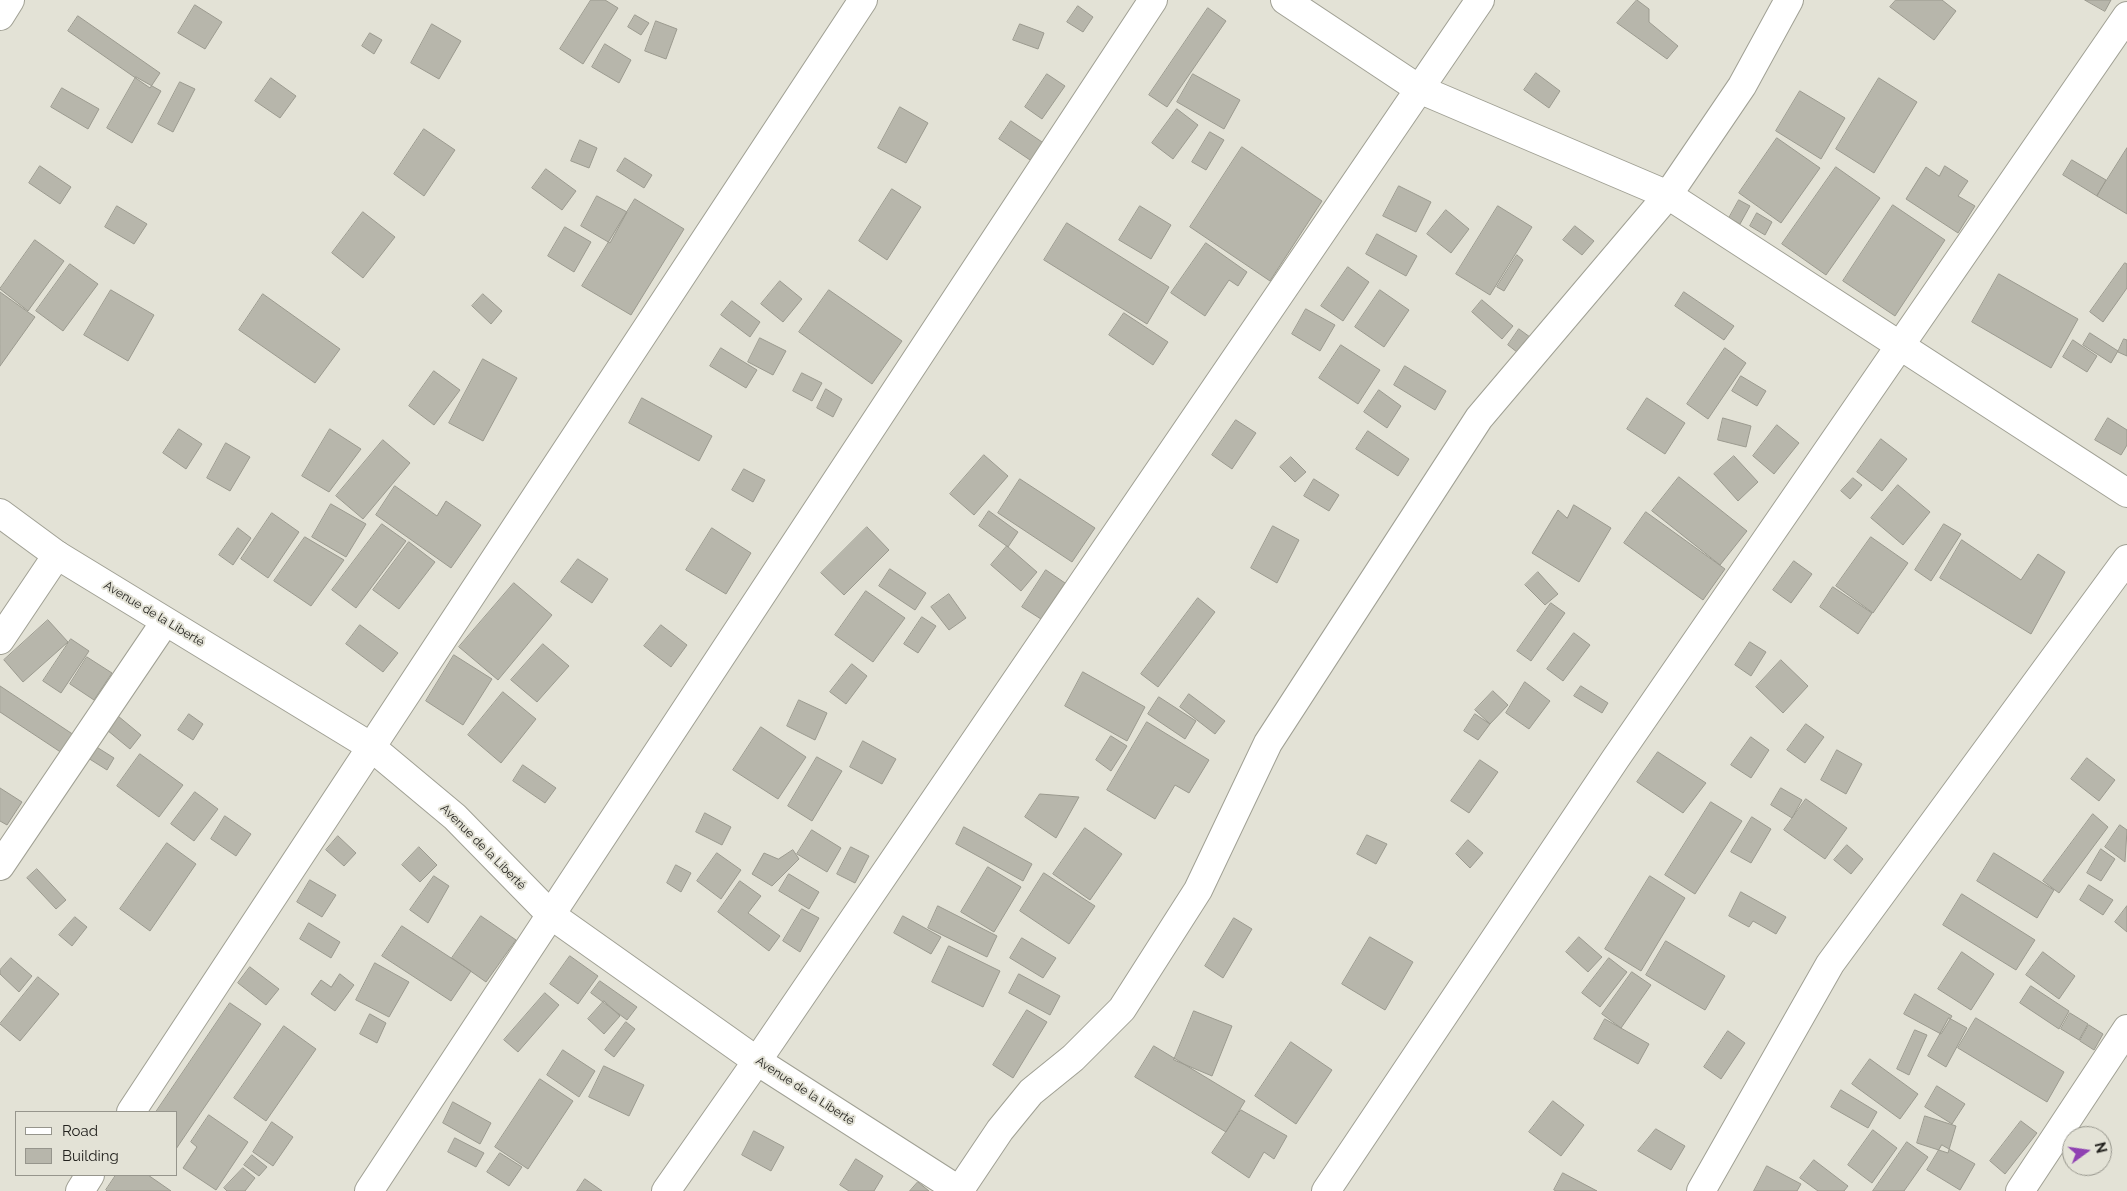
<!DOCTYPE html>
<meta charset="utf-8">
<style>
body{margin:0}
#map{position:relative;width:2127px;height:1191px;overflow:hidden;background:#e3e2d6;font-family:Raleway,sans-serif}
canvas{display:block}
.legend{position:absolute;left:15px;top:1111px;width:162px;height:65px;box-sizing:border-box;background:#e3e2d6;border:1px solid #96958c;margin:0;padding:6px 9px;list-style:none;font-size:15px;color:#23221e}
.legend li{display:flex;align-items:center;gap:10px;height:25px}
.legend b{width:25px;border:1px solid #96958c}
.north{position:absolute;left:2062px;top:1126px;width:50px;height:50px;box-sizing:border-box;background:#e3e2d6;border:1px solid #96958c;border-radius:50%;rotate:76deg;font-size:14px;font-weight:700;line-height:20px;text-align:center;color:#23221e}
.north::after{content:'';display:block;margin:auto;width:18px;height:22px;background:#8f41b2;clip-path:polygon(50% 0,100% 100%,50% 72%,0 100%)}
</style>
<div id="map">
<canvas width="2127" height="1191"></canvas>
<ul class="legend">
<li><b style="height:6px;background:#fff"></b>Road</li>
<li><b style="height:14px;background:#b7b6ab"></b>Building</li>
</ul>
<div class="north">N</div>
</div>
<script>
const context = document.querySelector('canvas').getContext('2d');
context.lineJoin = 'round';
function paint(path, color) { context.fillStyle = color; context.fill(path, 'evenodd'); }
function trace(path, color, width, dash) { context.strokeStyle = color; context.lineWidth = width; context.lineCap = dash ? 'butt' : 'round'; context.setLineDash(dash || []); context.stroke(path); }
function drawText(font, color, halo, rows, align = 'center') {
  context.font = font + ' Raleway,sans-serif'; context.lineWidth = 4; context.setLineDash([]); context.textBaseline = 'middle'; context.strokeStyle = halo; context.fillStyle = color; for (const [text, x, y, turn = 0] of rows) {
    context.save(); context.translate(x, y); context.rotate((+turn || 0) * Math.PI / 180); context.textAlign = isNaN(turn) ? turn : align; if (halo) context.strokeText(text, 0, 0); context.fillText(text, 0, 0); context.restore();
  }
}
const building = new Path2D(`
 M591,0H605L618,8L583,64L560,49Z
 M1637,0L1649,9V22L1678,46L1667,59L1617,23Z
 M1896,0H1942L1956,11L1934,40L1890,7Z
 M2085,0H2111L2105,11Z
 M195,5L222,22L205,49L178,33Z
 M1078,6L1093,17L1083,32L1067,22Z
 M1208,8L1226,21L1167,107L1149,95Z
 M635,15L649,23L641,35L628,27Z
 M78,16L160,73L150,88L68,31Z
 M656,21L677,29L666,59L645,51Z
 M432,24L461,41L439,79L411,63Z
 M1020,24L1044,33L1038,49L1013,40Z
 M370,33L382,40L374,54L362,46Z
 M605,44L631,60L619,83L592,67Z
 M1536,73L1560,91L1549,108L1524,90Z
 M1047,74L1065,86L1042,119L1025,107Z
 M1193,74L1240,100L1224,129L1177,102Z
 M136,77L161,91L132,143L107,128Z
 M271,78L296,96L280,118L255,101Z
 M1879,78L1917,102L1874,173L1836,149Z
 M180,82L195,89L173,132L158,124Z
 M62,88L99,109L88,129L51,107Z
 M1800,91L1845,118L1821,159L1776,131Z
 M900,107L928,123L906,163L878,148Z
 M1177,109L1198,125L1173,159L1152,143Z
 M1011,121L1045,144L1033,162L999,139Z
 M424,129L455,150L424,196L394,174Z
 M1210,132L1224,140L1206,170L1192,162Z
 M1777,138L1820,168L1781,223L1739,193Z
 M580,140L597,148L589,168L571,161Z
 M1242,147L1322,201L1270,281L1190,227Z
 M2127,148V214L2097,196Z
 M625,158L652,175L644,188L617,171Z
 M2072,160L2106,180L2097,196L2063,175Z
 M40,166L71,187L60,204L29,183Z
 M1945,166L1968,181L1958,196L1975,206L1958,233L1906,199L1926,167L1939,176Z
 M1836,167L1880,198L1826,275L1782,244Z
 M546,169L576,191L562,210L532,188Z
 M1399,186L1431,202L1416,232L1383,216Z
 M892,189L921,207L887,260L859,241Z
 M597,196L627,212L610,243L581,226Z
 M635,199L684,229L631,315L582,286Z
 M1739,200L1750,206L1740,224L1729,218Z
 M1893,205L1945,240L1895,316L1843,281Z
 M117,206L147,224L134,244L105,227Z
 M1140,206L1171,225L1151,259L1119,240Z
 M1498,206L1532,227L1490,295L1456,274Z
 M1446,210L1469,229L1451,253L1427,234Z
 M363,212L395,237L363,278L332,253Z
 M1757,213L1772,222L1765,235L1750,226Z
 M1067,223L1169,287L1147,324L1044,260Z
 M1575,226L1594,241L1582,255L1563,240Z
 M565,227L591,242L574,272L548,256Z
 M1377,234L1417,256L1406,276L1366,254Z
 M35,240L64,261L28,311L0,289Z
 M1206,243L1247,272L1238,286L1229,280L1205,316L1171,293Z
 M1517,255L1523,260L1504,291L1497,287Z
 M2125,263L2127,264V288L2103,322L2090,312Z
 M70,264L98,284L63,331L36,311Z
 M1348,267L1369,282L1343,321L1321,306Z
 M1999,274L2078,319L2051,368L1972,322Z
 M780,281L802,299L783,322L761,304Z
 M111,290L154,315L128,361L84,335Z
 M829,290L902,341L872,384L799,332Z
 M1380,290L1409,310L1384,347L1355,327Z
 M0,292L35,317L0,366Z
 M1684,292L1734,326L1724,340L1675,306Z
 M263,294L340,349L315,383L239,330Z
 M483,294L502,311L491,324L472,306Z
 M1482,300L1513,326L1502,339L1472,312Z
 M732,301L760,322L750,337L721,315Z
 M1306,309L1335,325L1320,351L1292,334Z
 M1124,313L1168,342L1153,365L1109,335Z
 M1519,329L1534,340L1522,356L1508,345Z
 M2090,333L2118,351L2111,363L2083,345Z
 M760,338L786,351L773,375L748,362Z
 M2124,339L2127,340V356L2118,352Z
 M2073,340L2097,356L2087,372L2063,357Z
 M1341,345L1380,370L1358,404L1319,378Z
 M721,348L757,370L746,388L710,366Z
 M1725,348L1746,363L1708,419L1687,404Z
 M483,359L517,378L483,441L449,423Z
 M1405,366L1446,391L1435,410L1394,385Z
 M434,371L460,390L434,425L409,406Z
 M802,373L822,383L812,401L793,391Z
 M1741,376L1766,391L1757,406L1732,391Z
 M826,389L842,399L833,417L817,408Z
 M1379,390L1401,406L1387,428L1364,412Z
 M642,398L712,436L699,461L629,423Z
 M1647,398L1685,423L1665,454L1627,429Z
 M1723,418L1751,426L1746,447L1718,440Z
 M2108,418L2127,430V445L2121,455L2095,440Z
 M1236,420L1256,433L1232,469L1212,455Z
 M1777,425L1799,443L1774,474L1753,456Z
 M179,429L202,444L186,469L163,453Z
 M330,429L361,449L329,492L302,476Z
 M1368,431L1409,459L1398,476L1356,449Z
 M1881,439L1907,459L1882,491L1857,472Z
 M383,440L410,463L363,519L336,496Z
 M226,443L250,457L230,491L207,478Z
 M984,455L1008,476L974,515L950,494Z
 M1734,456L1758,482L1738,501L1714,474Z
 M1291,457L1306,472L1295,482L1280,467Z
 M744,469L765,480L753,502L732,490Z
 M1679,477L1747,531L1720,565L1652,511Z
 M1853,478L1862,485L1850,499L1841,491Z
 M1020,479L1095,528L1072,562L998,513Z
 M1314,479L1339,495L1329,511L1304,496Z
 M1898,485L1930,512L1903,545L1871,518Z
 M395,486L437,516L446,501L481,525L451,568L376,515Z
 M331,504L366,524L346,557L312,537Z
 M1574,505L1611,528L1579,582L1532,553L1558,510L1567,518Z
 M989,511L1018,532L1008,547L979,526Z
 M1646,512L1725,569L1703,600L1624,543Z
 M272,513L299,532L268,578L241,559Z
 M382,524L406,541L356,608L332,590Z
 M1944,524L1961,534L1931,581L1915,570Z
 M1273,526L1299,540L1277,583L1251,568Z
 M867,527L889,550L844,595L821,573Z
 M238,528L251,538L233,565L219,555Z
 M712,528L751,553L726,594L686,570Z
 M305,537L344,560L311,606L274,581Z
 M1871,537L1908,563L1873,613L1836,586Z
 M1962,540L2021,580L2038,554L2065,572L2031,634L1940,578Z
 M409,542L435,562L399,609L373,590Z
 M1007,546L1037,572L1021,591L991,565Z
 M578,559L608,579L592,603L561,582Z
 M1794,561L1812,574L1791,603L1773,590Z
 M890,569L926,593L915,610L879,586Z
 M1046,570L1065,583L1041,619L1022,607Z
 M1538,572L1558,594L1545,605L1525,585Z
 M514,583L552,615L498,680L459,647Z
 M1833,587L1872,613L1858,634L1820,607Z
 M866,591L905,618L873,662L835,635Z
 M949,594L966,618L949,630L931,607Z
 M1198,598L1215,612L1158,687L1141,674Z
 M1551,603L1565,613L1531,661L1517,651Z
 M922,617L936,626L918,653L904,644Z
 M48,620L68,642L23,682L4,660Z
 M360,625L398,653L383,672L346,644Z
 M661,625L687,645L671,667L644,646Z
 M1574,633L1590,645L1563,681L1547,669Z
 M71,639L89,651L61,693L43,681Z
 M1750,642L1766,652L1751,676L1735,665Z
 M543,644L569,666L537,702L511,680Z
 M454,655L492,679L463,725L426,701Z
 M87,657L112,673L94,700L70,684Z
 M1781,660L1808,686L1783,713L1756,687Z
 M852,664L867,676L846,704L830,692Z
 M1083,672L1145,707L1127,741L1065,706Z
 M1525,682L1550,701L1529,729L1506,713Z
 M0,686L74,735L62,753L0,712Z
 M1581,686L1608,703L1602,713L1574,696Z
 M1493,691L1508,705L1490,724L1475,710Z
 M503,692L536,719L501,763L468,735Z
 M1189,694L1225,721L1215,734L1180,707Z
 M1159,697L1196,721L1185,739L1148,714Z
 M799,700L827,713L815,740L787,726Z
 M189,714L203,724L193,740L178,730Z
 M1475,714L1490,724L1478,740L1464,731Z
 M118,716L141,735L130,749L107,730Z
 M1147,722L1209,760L1189,793L1175,785L1155,819L1107,790Z
 M1806,724L1824,737L1805,763L1787,750Z
 M761,727L806,757L778,799L733,770Z
 M1111,736L1127,746L1111,771L1096,760Z
 M1751,737L1769,750L1751,778L1731,765Z
 M863,741L896,759L882,784L850,767Z
 M95,746L114,758L107,770L88,758Z
 M1837,750L1862,764L1846,794L1821,780Z
 M1658,752L1706,783L1683,813L1637,782Z
 M140,754L183,785L159,817L117,786Z
 M817,757L842,771L812,821L788,806Z
 M2087,758L2115,780L2099,801L2071,779Z
 M1480,760L1498,772L1469,813L1451,801Z
 M523,765L556,788L545,803L513,781Z
 M0,788L22,802L7,825L0,821Z
 M1781,788L1802,800L1792,818L1771,805Z
 M195,792L218,809L194,841L171,824Z
 M1040,794L1079,797L1056,838L1025,817Z
 M1806,799L1847,828L1825,859L1784,830Z
 M1711,802L1742,821L1695,894L1665,875Z
 M705,813L731,827L722,845L696,832Z
 M2093,814L2108,827L2059,893L2043,881Z
 M225,816L251,834L236,856L211,839Z
 M1752,817L1771,829L1751,863L1731,852Z
 M2120,825L2127,830L2125,862L2105,847Z
 M964,827L1032,864L1023,881L956,844Z
 M1085,828L1122,854L1090,900L1053,874Z
 M812,830L841,848L827,872L797,854Z
 M1367,835L1387,844L1376,864L1357,854Z
 M338,836L356,853L344,866L326,850Z
 M1468,840L1483,853L1470,868L1456,854Z
 M167,843L196,864L150,931L120,909Z
 M1847,845L1863,859L1851,874L1834,860Z
 M419,847L437,865L420,882L402,865Z
 M851,847L869,856L855,883L837,874Z
 M2101,849L2115,859L2101,881L2087,873Z
 M793,850L799,859L772,886L752,874L764,853L778,859Z
 M717,853L741,870L721,899L697,881Z
 M1994,853L2054,890L2037,918L1977,881Z
 M676,865L691,873L681,892L667,883Z
 M988,867L1021,887L994,932L961,912Z
 M37,869L66,900L56,909L27,878Z
 M1044,873L1095,906L1069,944L1020,911Z
 M789,874L819,892L809,909L779,891Z
 M434,876L449,886L428,923L410,910Z
 M1650,876L1685,898L1641,971L1605,949Z
 M310,880L336,895L322,917L297,902Z
 M740,881L761,896L748,913L780,936L769,951L718,912Z
 M2089,885L2113,900L2103,915L2080,900Z
 M1741,892L1786,917L1776,934L1753,921L1749,927L1729,916Z
 M1962,894L2035,940L2016,970L1943,925Z
 M938,906L997,936L987,957L928,928Z
 M2127,906V932L2115,922Z
 M802,909L819,918L800,952L783,941Z
 M481,916L516,940L486,982L452,958Z
 M903,916L941,937L931,954L894,933Z
 M75,917L87,927L72,946L59,935Z
 M1234,918L1252,929L1223,978L1205,966Z
 M309,923L340,942L331,958L300,939Z
 M402,926L471,971L451,1001L382,956Z
 M1370,937L1413,962L1385,1010L1342,984Z
 M1579,937L1602,957L1588,972L1566,952Z
 M1022,938L1056,958L1043,978L1010,958Z
 M1666,941L1725,976L1705,1010L1646,975Z
 M949,946L1000,971L983,1007L932,982Z
 M1962,952L1994,974L1971,1010L1938,989Z
 M2043,952L2075,976L2059,999L2026,975Z
 M570,956L598,976L578,1004L550,984Z
 M11,958L32,976L19,992L0,974V970Z
 M1609,958L1627,972L1600,1007L1582,993Z
 M375,963L409,982L389,1017L356,1000Z
 M250,967L279,989L266,1005L238,983Z
 M1632,972L1651,985L1621,1028L1602,1014Z
 M340,974L354,985L335,1011L311,994L321,980L331,987Z
 M1019,974L1060,996L1050,1015L1009,993Z
 M38,977L59,994L20,1041L0,1024Z
 M600,981L637,1007L627,1020L591,993Z
 M2031,986L2069,1011L2059,1029L2020,1003Z
 M545,993L559,1005L518,1052L504,1040Z
 M1915,994L1952,1016L1941,1034L1904,1014Z
 M604,1001L620,1016L604,1034L588,1019Z
 M230,1003L261,1024L176,1149V1112H156Z
 M1027,1010L1047,1022L1013,1078L993,1065Z
 M1194,1011L1232,1026L1212,1076L1174,1060Z
 M2070,1013L2088,1024L2079,1040L2061,1029Z
 M370,1014L386,1023L377,1043L360,1034Z
 M1949,1018L1967,1028L1946,1067L1928,1056Z
 M1976,1018L2064,1072L2047,1102L1958,1048Z
 M1605,1019L1649,1044L1638,1064L1594,1039Z
 M626,1022L635,1029L614,1057L605,1050Z
 M2089,1025L2103,1034L2094,1050L2080,1041Z
 M284,1026L316,1049L266,1121L234,1098Z
 M1915,1030L1927,1035L1909,1075L1897,1069Z
 M1728,1031L1745,1043L1721,1079L1704,1067Z
 M1291,1042L1332,1070L1296,1124L1255,1096Z
 M1154,1046L1245,1101L1226,1132L1135,1077Z
 M563,1050L595,1071L579,1097L547,1075Z
 M1870,1059L1918,1094L1900,1119L1852,1084Z
 M604,1066L644,1085L629,1116L589,1097Z
 M540,1079L573,1101L528,1169L495,1147Z
 M1937,1086L1965,1104L1952,1124L1925,1107Z
 M1841,1090L1877,1112L1868,1128L1831,1107Z
 M1553,1101L1584,1125L1561,1156L1529,1132Z
 M453,1102L491,1123L480,1144L443,1123Z
 M1241,1110L1287,1136L1274,1159L1264,1152L1249,1178L1212,1153Z
 M209,1115L248,1142L216,1190L183,1168L197,1147L191,1142Z
 M1925,1116L1956,1126L1948,1153L1917,1143Z
 M2021,1121L2037,1133L2005,1174L1990,1161Z
 M272,1122L293,1137L273,1166L253,1152Z
 M1656,1129L1685,1146L1671,1170L1638,1151Z
 M1873,1130L1897,1148L1872,1183L1848,1165Z
 M754,1131L784,1147L771,1171L742,1155Z
 M455,1138L484,1153L476,1167L448,1152Z
 M1907,1142L1928,1157L1904,1191H1873Z
 M1942,1145L1975,1164L1960,1190L1927,1170Z
 M500,1153L522,1167L509,1186L487,1172Z
 M252,1155L267,1167L259,1176L244,1165Z
 M856,1159L883,1176L874,1191H849L840,1185Z
 M1814,1160L1848,1186L1844,1191H1818L1800,1178Z
 M1767,1166L1801,1184L1797,1191H1754Z
 M243,1168L255,1178L245,1191H227L224,1188Z
 M1563,1173L1597,1191H1556L1554,1190Z
 M116,1175H148L171,1191H107L106,1190Z
 M585,1179L602,1191H577Z
 M918,1182L929,1191H910Z`);
paint(building, '#b7b6ab');
trace(building, '#9b9a8f', 1);
const minor = new Path2D(`
 M1285,0L1419,89L1668,195L2127,493
 M0,16L10,0
 M0,640L57,555
 M0,866L165,622
 M131,1112L863,0
 M80,1191L90,1175
 M369,1191L1153,0
 M666,1191L757,1061L1480,0
 M959,1191L1000,1130L1031,1092L1073,1058L1122,1009L1198,890L1268,743L1479,418L1668,195L1742,86L1789,0
 M1326,1191L1616,758L2127,16
 M1701,1191L1830,964L2127,559
 M2020,1191L2127,1029`);
const tertiary = new Path2D(`
 M0,513L57,555L370,746L455,817L551,915L757,1061L960,1191`);
trace(minor, '#a0a094', 30);
trace(tertiary, '#a0a094', 30);
trace(minor, '#fff', 28);
trace(tertiary, '#fff', 28);
drawText('12px', '#23221e', '#e3e2d6', [
 ["Avenue de la Liberté",154,614,31],
 ["Avenue de la Liberté",483,847,45],
 ["Avenue de la Liberté",805,1091,33]
]);
</script>
